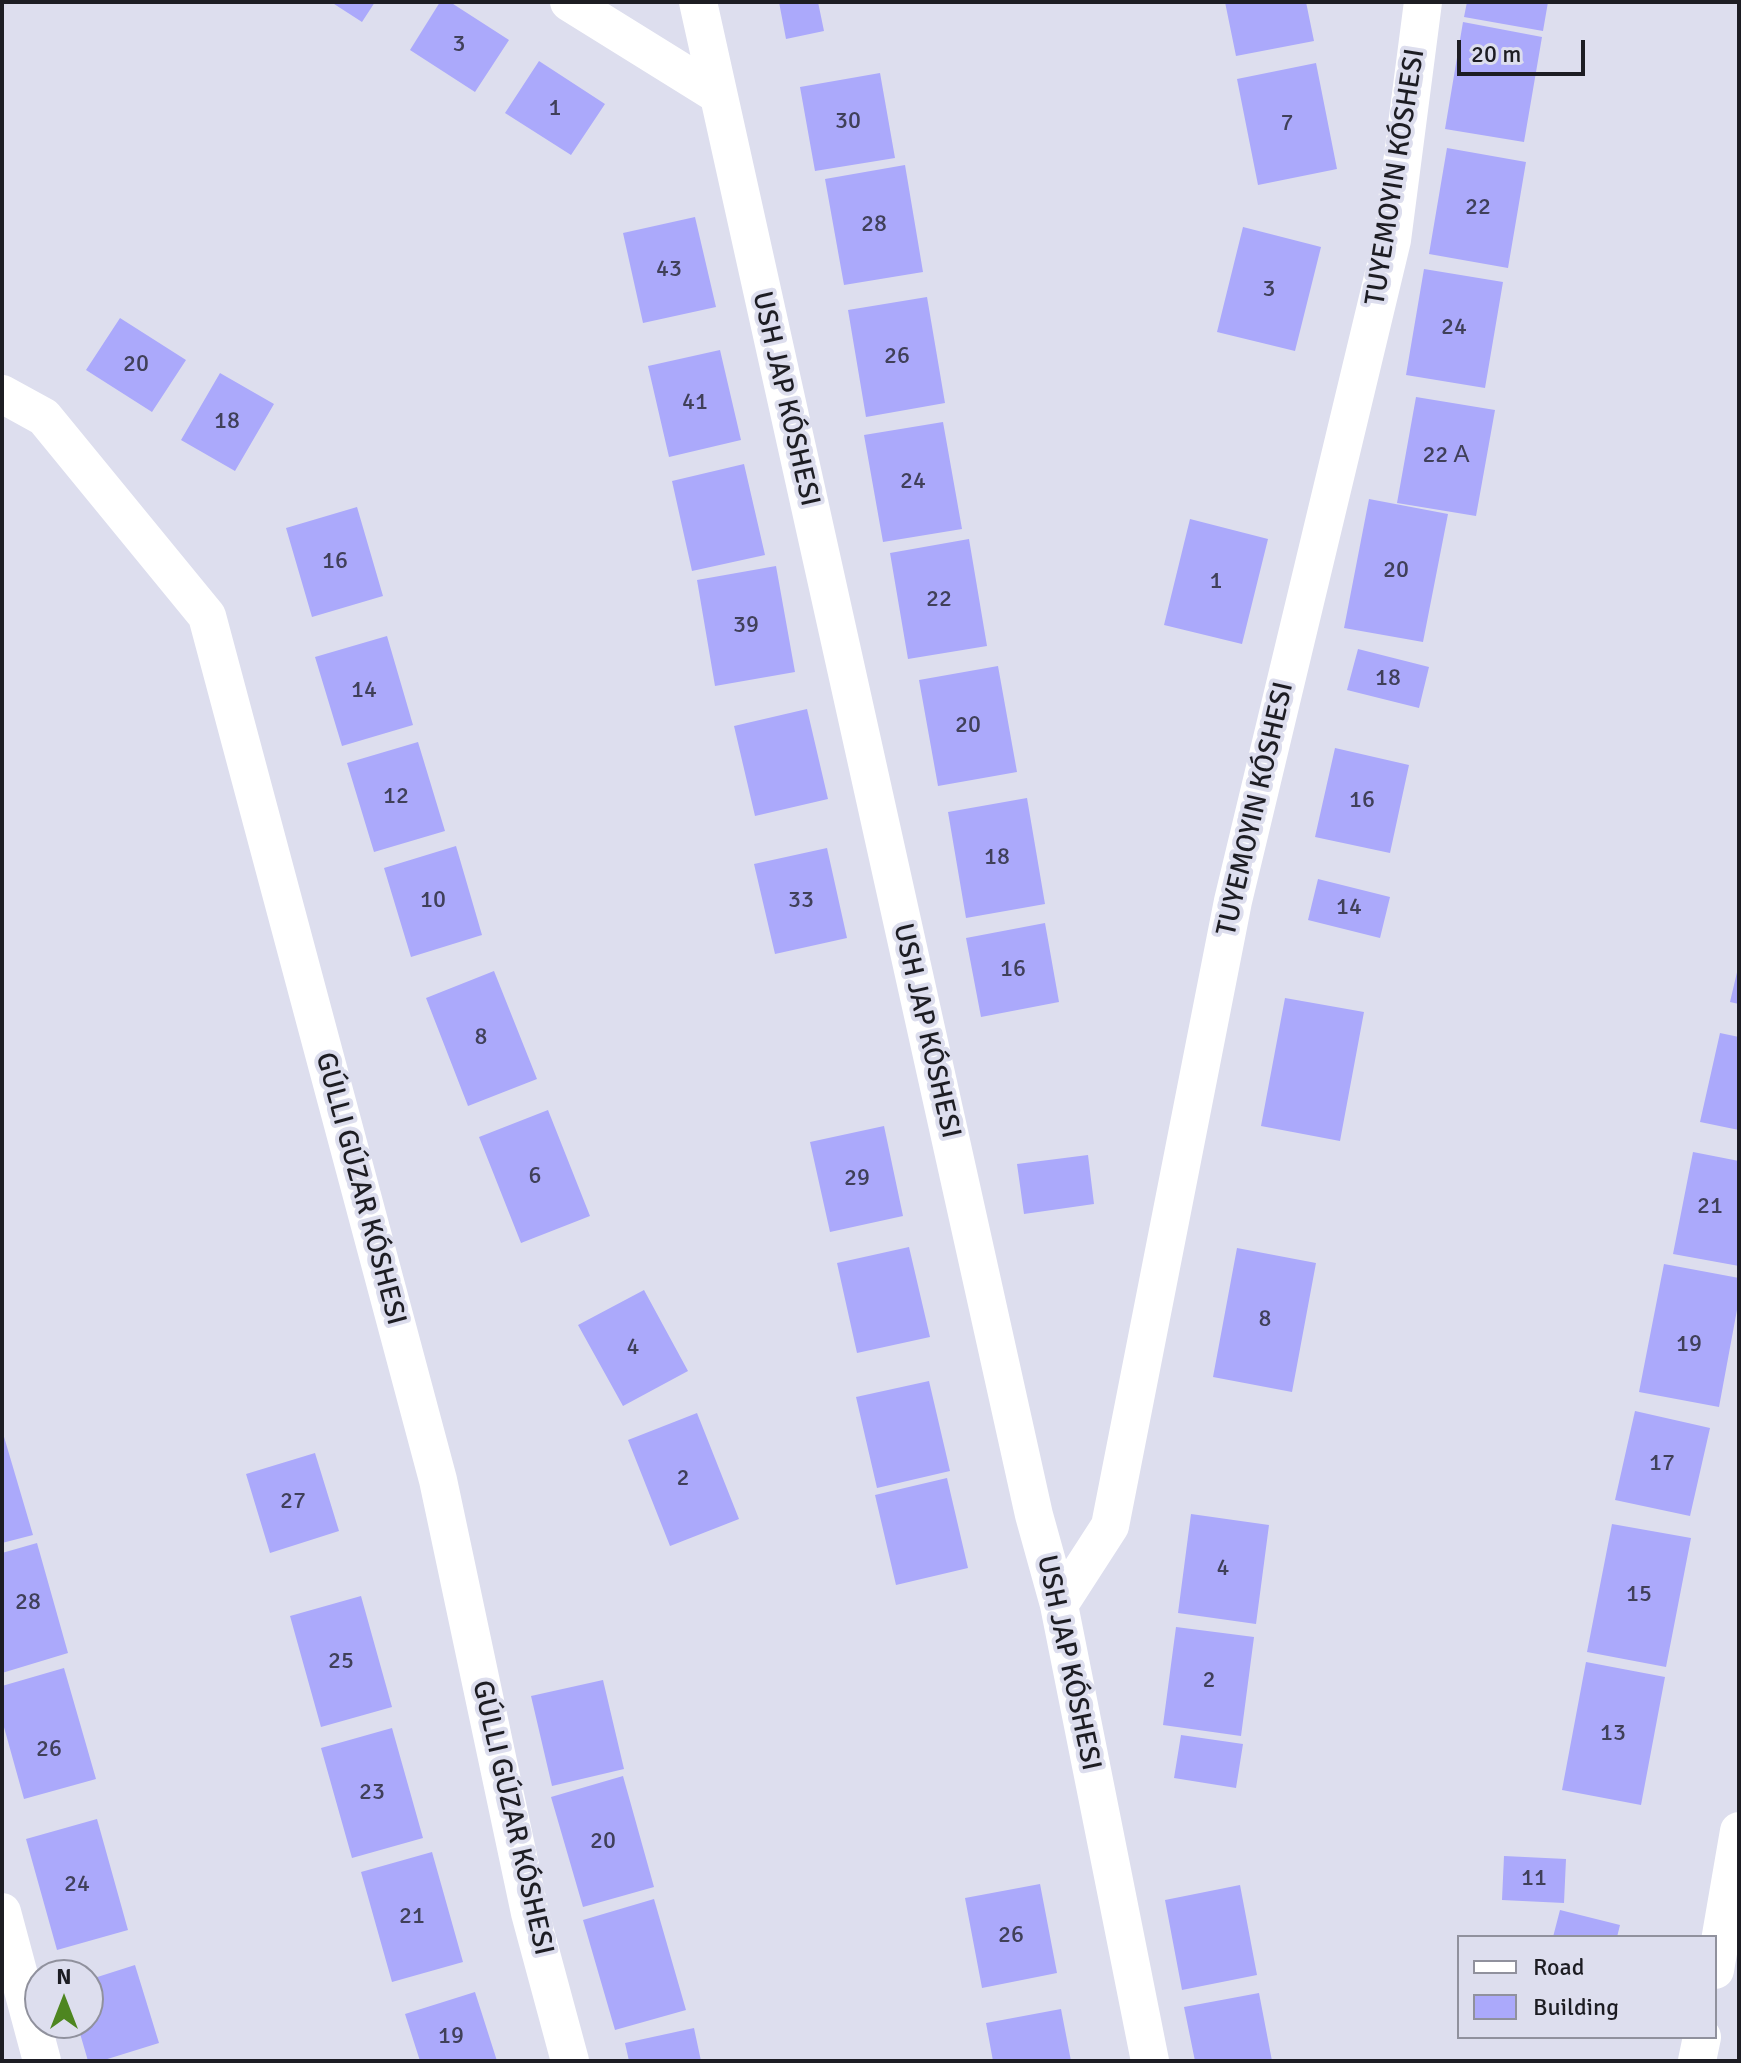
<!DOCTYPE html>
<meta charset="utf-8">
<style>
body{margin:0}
#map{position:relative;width:1741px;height:2063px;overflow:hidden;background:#dddeee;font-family:Signika,sans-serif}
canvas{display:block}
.frame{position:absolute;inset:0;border:4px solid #1d1d23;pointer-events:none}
.legend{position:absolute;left:1457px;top:1935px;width:260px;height:104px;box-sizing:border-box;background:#dddeee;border:2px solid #90919d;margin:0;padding:10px 14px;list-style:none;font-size:24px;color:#1d1d23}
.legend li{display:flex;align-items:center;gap:16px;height:40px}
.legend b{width:40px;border:2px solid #90919d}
.north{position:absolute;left:24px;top:1959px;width:80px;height:80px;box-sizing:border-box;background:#dddeee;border:2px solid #90919d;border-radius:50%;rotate:0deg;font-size:22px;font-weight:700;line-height:32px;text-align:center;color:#1d1d23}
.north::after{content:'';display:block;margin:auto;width:28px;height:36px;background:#4e8620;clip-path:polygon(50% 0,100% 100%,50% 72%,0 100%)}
.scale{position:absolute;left:1457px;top:40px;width:128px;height:36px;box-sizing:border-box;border:4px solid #1d1d23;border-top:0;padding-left:10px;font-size:24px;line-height:28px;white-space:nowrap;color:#1d1d23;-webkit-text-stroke:6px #dddeee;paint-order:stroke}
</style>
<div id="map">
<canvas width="1741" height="2063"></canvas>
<div class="frame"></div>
<ul class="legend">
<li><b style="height:10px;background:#fff"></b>Road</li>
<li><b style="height:22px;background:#aba9fb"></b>Building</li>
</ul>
<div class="north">N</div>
<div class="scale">20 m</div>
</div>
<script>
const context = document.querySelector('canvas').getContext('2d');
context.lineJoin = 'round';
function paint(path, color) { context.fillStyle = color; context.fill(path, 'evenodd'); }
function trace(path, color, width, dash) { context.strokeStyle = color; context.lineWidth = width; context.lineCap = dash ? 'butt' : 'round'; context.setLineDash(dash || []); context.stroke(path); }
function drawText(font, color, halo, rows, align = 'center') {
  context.font = font + ' Signika,sans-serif'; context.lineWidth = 8; context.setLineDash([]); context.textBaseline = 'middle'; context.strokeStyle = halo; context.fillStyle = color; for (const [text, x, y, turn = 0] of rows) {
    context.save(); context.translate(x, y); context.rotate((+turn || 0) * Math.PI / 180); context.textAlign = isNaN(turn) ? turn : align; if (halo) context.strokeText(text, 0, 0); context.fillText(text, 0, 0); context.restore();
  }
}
paint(new Path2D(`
 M331,2H375L362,22Z
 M440,2H450L509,40L475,92L410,50Z
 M779,2H818L824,31L786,39Z
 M1225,2H1306L1314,41L1236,56Z
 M1467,2H1548L1543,31L1464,17Z
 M1463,22L1542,37L1524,142L1445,129Z
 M539,61L605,104L571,155L505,113Z
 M1316,63L1337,169L1258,185L1237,79Z
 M880,73L895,158L815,171L800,87Z
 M1447,148L1526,162L1508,268L1429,254Z
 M905,165L923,272L844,285L825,179Z
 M695,217L716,307L643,323L623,233Z
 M1243,227L1321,247L1295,351L1217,332Z
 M1424,269L1503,282L1485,388L1406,375Z
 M927,297L945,403L866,417L848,310Z
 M120,318L186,360L152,412L86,370Z
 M720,350L741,440L669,457L648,366Z
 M220,373L274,404L235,471L181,440Z
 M1416,397L1495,410L1476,516L1397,503Z
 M943,422L962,529L883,542L864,435Z
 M744,464L765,555L692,571L672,481Z
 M1369,499L1448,514L1423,642L1344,628Z
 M357,507L383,596L312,617L286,528Z
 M1190,519L1268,539L1242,644L1164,625Z
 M969,539L987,646L908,659L890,553Z
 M776,566L795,672L715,686L697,580Z
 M387,636L413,725L342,746L315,657Z
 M1358,649L1429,667L1419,708L1347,690Z
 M998,666L1017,772L938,786L919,680Z
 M807,709L828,799L755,816L734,726Z
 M418,742L445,831L374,852L347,763Z
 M1335,748L1409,765L1390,853L1315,837Z
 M1027,798L1045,904L966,918L948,812Z
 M456,846L482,935L411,957L384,868Z
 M827,848L847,938L775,954L754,864Z
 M1318,879L1390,897L1380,938L1308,920Z
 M1045,923L1059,1002L981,1017L966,938Z
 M1738,968H1739V1004L1730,1002Z
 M494,971L537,1079L468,1106L426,998Z
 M1285,998L1364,1012L1340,1141L1261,1126Z
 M1720,1033L1739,1037V1130L1700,1122Z
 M548,1110L590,1216L521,1243L479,1137Z
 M884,1126L903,1216L830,1232L810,1142Z
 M1693,1152L1739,1161V1266L1673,1254Z
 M1088,1155L1094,1204L1024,1214L1017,1164Z
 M909,1247L930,1337L857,1353L837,1263Z
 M1237,1248L1316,1263L1292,1392L1213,1377Z
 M1664,1264L1739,1278V1299L1719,1407L1639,1392Z
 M644,1290L688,1371L623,1406L578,1325Z
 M929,1381L950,1471L877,1488L856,1397Z
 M1635,1411L1710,1428L1690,1516L1615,1500Z
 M697,1413L739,1519L670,1546L628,1440Z
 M2,1430L33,1535L2,1543Z
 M315,1453L339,1531L270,1553L246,1474Z
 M947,1478L968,1568L896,1585L875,1495Z
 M1191,1514L1269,1525L1256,1624L1178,1613Z
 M1612,1524L1691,1538L1666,1667L1587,1652Z
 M37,1543L68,1653L2,1673V1553Z
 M361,1596L392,1707L321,1727L290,1616Z
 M1176,1627L1254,1637L1241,1736L1163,1725Z
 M1586,1662L1665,1677L1641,1805L1562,1790Z
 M64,1668L96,1779L24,1799L2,1720V1686Z
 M603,1680L624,1769L552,1786L531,1696Z
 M392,1728L423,1838L352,1858L321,1748Z
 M1181,1735L1243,1744L1236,1788L1174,1778Z
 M623,1776L654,1887L583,1907L551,1797Z
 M97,1819L128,1930L57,1950L26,1839Z
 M432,1852L463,1962L392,1982L361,1872Z
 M1504,1856L1566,1859L1564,1903L1502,1900Z
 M1040,1884L1057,1973L982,1988L965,1898Z
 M1240,1885L1257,1975L1182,1990L1165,1900Z
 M654,1899L686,2010L615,2030L583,1920Z
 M1560,1910L1620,1925L1617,1937H1553Z
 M135,1965L159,2043L101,2061H88L77,2023H88V1980Z
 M475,1992L497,2061H420L405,2014Z
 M1259,1993L1272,2061H1195L1184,2007Z
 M1061,2009L1071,2061H993L986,2023Z
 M694,2028L701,2061H629L625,2043Z`), '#aba9fb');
trace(new Path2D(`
 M569,2L717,94
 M698,2L1034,1515L1059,1605L1150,2061
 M2,394L44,417L207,616L438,1480L530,1913L570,2061
 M1059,1605L1110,1526L1233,901L1392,240L1423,2
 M2,1912L42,2061
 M1715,1970L1739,1831
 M1697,2061L1702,2037`), '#fff', 38);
drawText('24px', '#404059', null, [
 ["3",459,45],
 ["1",555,109],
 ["30",848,122],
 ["7",1287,124],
 ["22",1478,208],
 ["28",874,225],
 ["43",669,270],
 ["3",1269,290],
 ["24",1454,328],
 ["26",897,357],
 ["20",136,365],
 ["41",695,403],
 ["18",227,422],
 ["22 А",1446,456],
 ["24",913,482],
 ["16",335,562],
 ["20",1396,571],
 ["1",1216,582],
 ["22",939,600],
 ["39",746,626],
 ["18",1388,679],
 ["14",364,691],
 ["20",968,726],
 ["12",396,797],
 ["16",1362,801],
 ["18",997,858],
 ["10",433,901],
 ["33",801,901],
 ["14",1349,908],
 ["16",1013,970],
 ["8",481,1038],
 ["6",535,1177],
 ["29",857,1179],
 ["21",1710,1207],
 ["8",1265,1320],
 ["19",1689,1345],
 ["4",633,1348],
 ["17",1662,1464],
 ["2",683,1479],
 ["27",293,1502],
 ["4",1223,1569],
 ["15",1639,1595],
 ["28",28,1603],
 ["25",341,1662],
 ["2",1209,1681],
 ["13",1613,1734],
 ["26",49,1750],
 ["23",372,1793],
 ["20",603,1842],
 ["11",1534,1879],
 ["24",77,1885],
 ["21",412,1917],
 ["26",1011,1936],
 ["19",451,2037]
]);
drawText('28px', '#1d1d23', '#dddeee', [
 ["TUYEMOYIN KÓSHESI",1396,177,-81],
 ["USH JAP KÓSHESI",785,399,77],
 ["TUYEMOYIN KÓSHESI",1256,809,-77],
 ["USH JAP KÓSHESI",926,1031,77],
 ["GÚLLI GÚZAR KÓSHESI",360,1189,75],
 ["USH JAP KÓSHESI",1068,1663,78],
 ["GÚLLI GÚZAR KÓSHESI",512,1818,77]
]);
</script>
